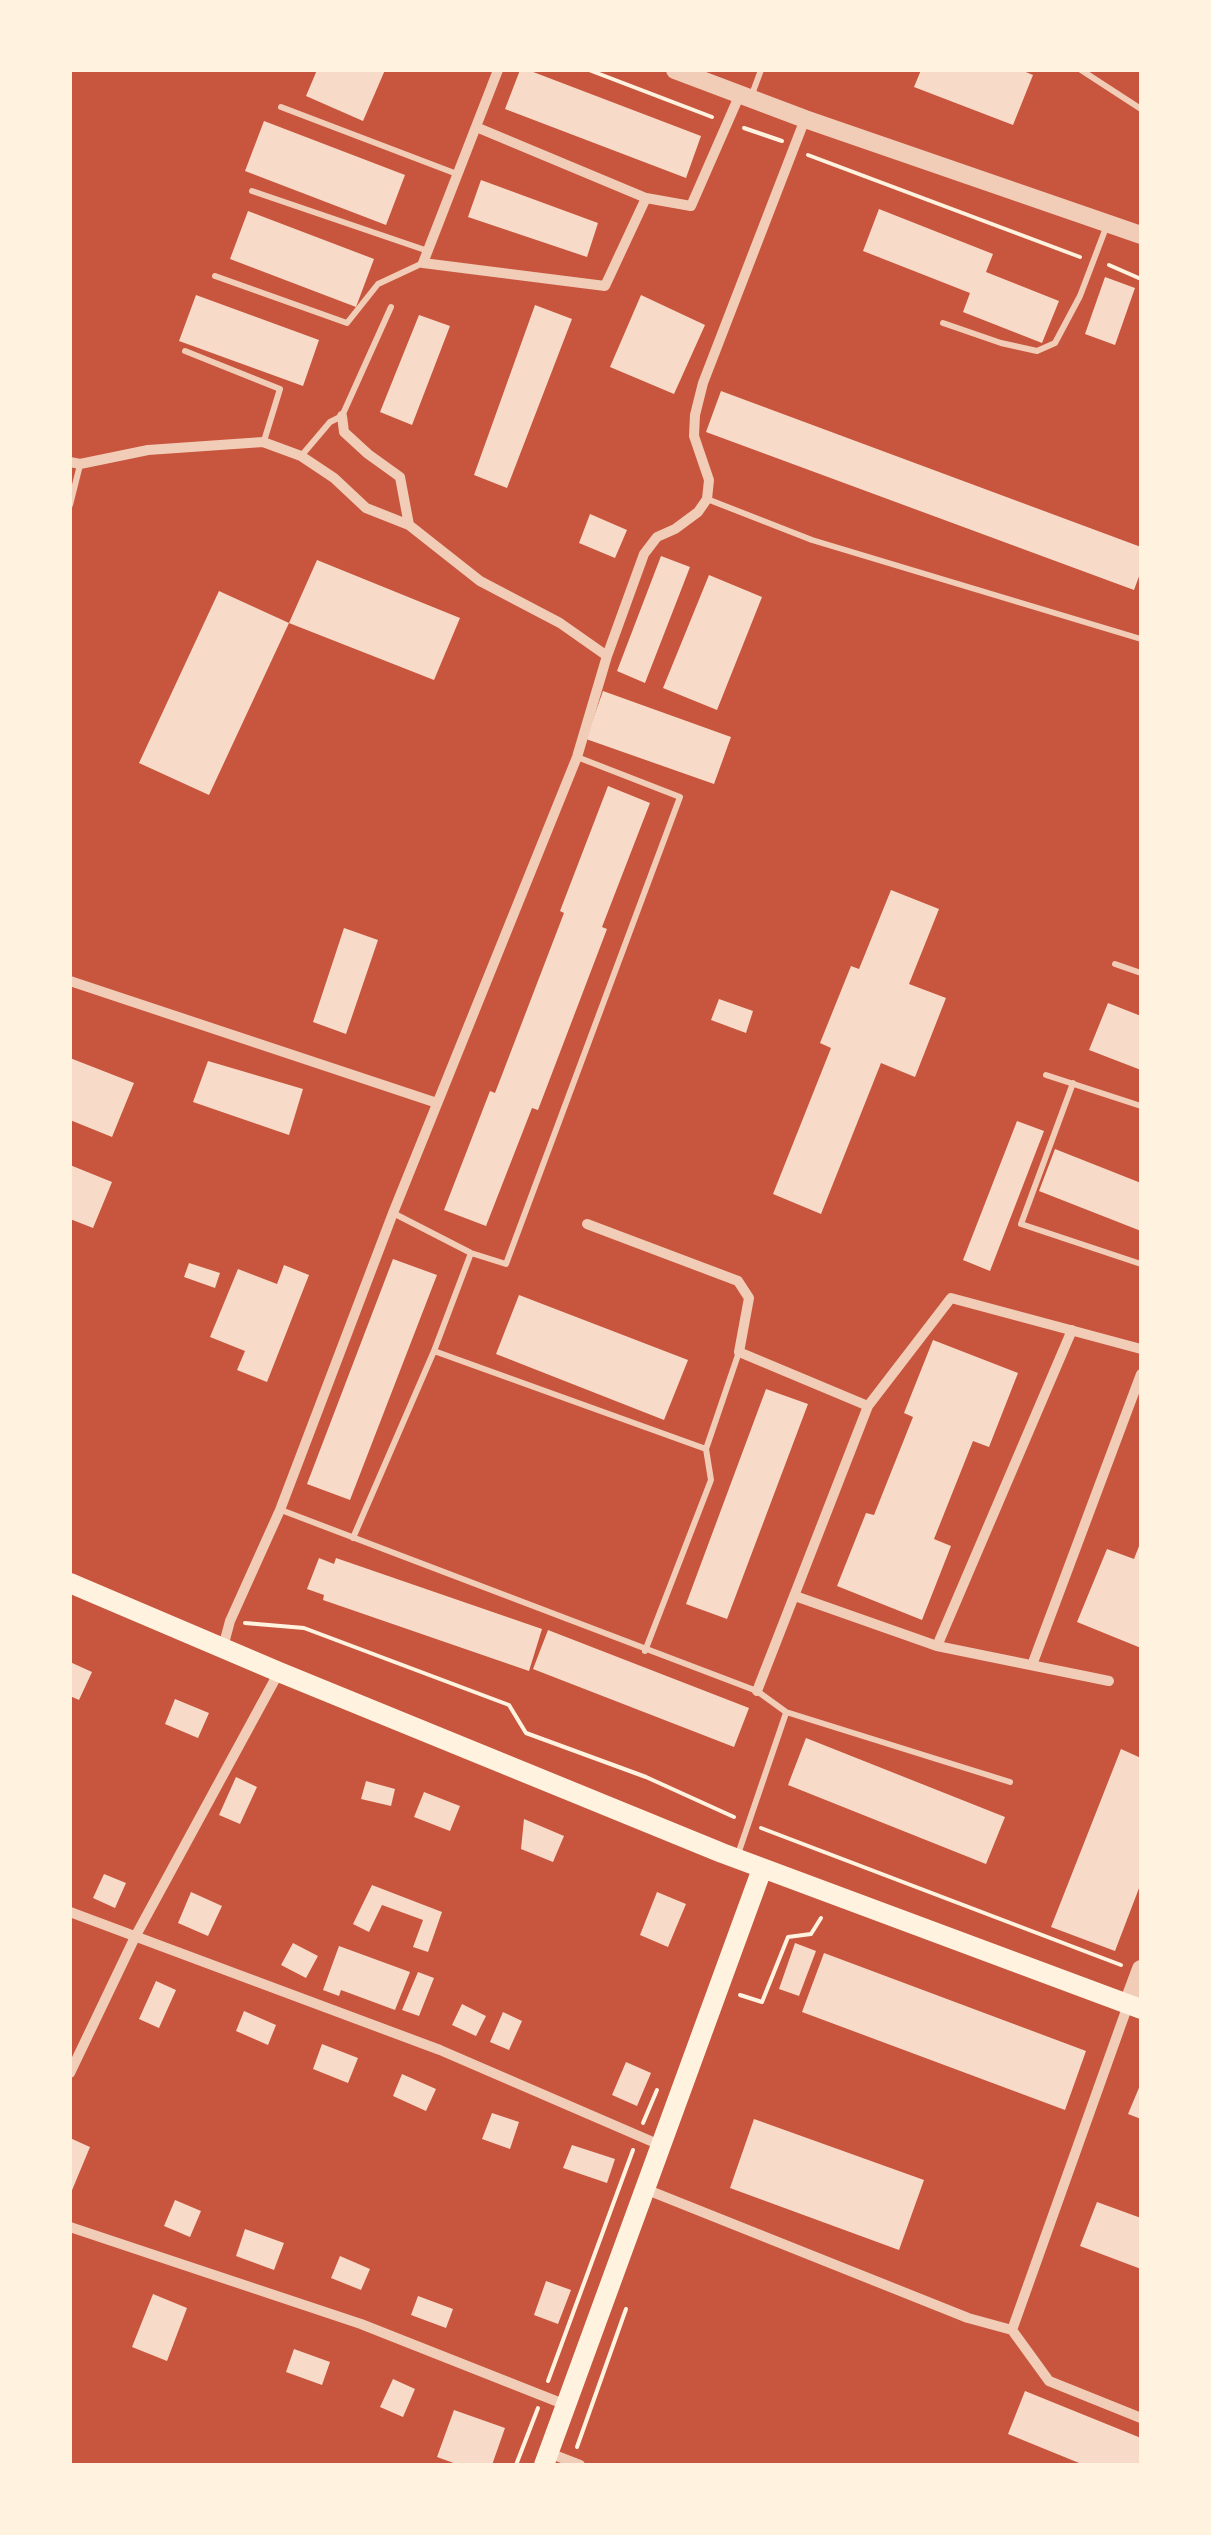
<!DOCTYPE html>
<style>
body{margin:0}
#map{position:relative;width:1211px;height:2535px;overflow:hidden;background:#c8553d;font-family:Overpass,sans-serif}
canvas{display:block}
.frame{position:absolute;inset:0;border:72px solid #fff3e0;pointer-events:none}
</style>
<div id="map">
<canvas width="1211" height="2535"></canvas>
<div class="frame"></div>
</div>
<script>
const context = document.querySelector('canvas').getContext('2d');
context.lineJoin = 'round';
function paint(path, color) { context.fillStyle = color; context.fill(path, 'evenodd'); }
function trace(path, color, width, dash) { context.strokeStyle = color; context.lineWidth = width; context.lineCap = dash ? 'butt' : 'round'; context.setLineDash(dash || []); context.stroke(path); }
paint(new Path2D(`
 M317,70H385L363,121L306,96Z
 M520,70H528L701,136L686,178L505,109Z
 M921,70H1021L1033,75L1013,125L914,87Z
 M264,121L405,175L386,225L245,171Z
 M481,180L598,223L587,257L468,217Z
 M879,209L993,254L986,272L1059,301L1042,343L963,312L970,293L863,251Z
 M248,211L374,259L356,307L230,259Z
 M1105,277L1135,288L1115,345L1085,334Z
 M196,295L319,340L303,386L179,341Z
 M641,295L705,325L674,394L610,367Z
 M535,305L572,319L507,488L474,475Z
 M419,315L450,326L412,425L380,412Z
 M721,391L1141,547V571L1134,590L706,432Z
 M590,514L627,530L615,558L579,543Z
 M661,556L690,567L645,683L617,671Z
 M317,560L460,618L434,680L289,623Z
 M709,575L762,597L717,710L663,688Z
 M219,591L289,623L209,795L139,763Z
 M603,691L731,737L714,784L586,739Z
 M608,786L650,803L602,927L607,929L538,1110L532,1108L486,1226L444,1210L490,1091L495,1093L564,913L560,911Z
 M891,890L939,909L909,984L946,998L915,1077L881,1063L821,1214L773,1194L831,1048L820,1043L851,966L859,969Z
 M344,928L378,940L346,1034L313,1022Z
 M719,999L753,1011L746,1033L711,1020Z
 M1108,1003L1141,1016V1070L1089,1050Z
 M70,1058L134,1083L112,1137L70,1120Z
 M208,1061L303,1089L289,1135L193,1102Z
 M1017,1121L1044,1131L990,1271L963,1260Z
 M1055,1149L1141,1183V1231L1039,1191Z
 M70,1165L112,1182L93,1228L70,1219Z
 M393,1259L437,1275L350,1500L307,1484Z
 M189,1263L220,1273L215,1288L184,1277Z
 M284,1265L309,1275L267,1382L237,1370L245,1351L210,1337L238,1269L277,1284Z
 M519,1295L688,1360L664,1420L496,1354Z
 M933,1340L1018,1373L989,1447L973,1441L934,1539L951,1546L922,1620L837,1586L866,1513L874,1515L913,1417L904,1413Z
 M766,1389L808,1404L727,1619L686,1604Z
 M1141,1541V1648L1077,1622L1107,1549L1134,1559Z
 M319,1558L334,1564L336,1558L542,1629L529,1671L323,1600L324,1595L307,1589Z
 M548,1630L749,1708L734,1747L533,1669Z
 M70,1662L92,1672L79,1700L70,1696Z
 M175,1699L209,1713L198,1738L165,1724Z
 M806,1738L1005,1817L986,1864L788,1785Z
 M1121,1749L1141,1758V1883L1115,1951L1051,1927Z
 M236,1777L257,1787L240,1824L219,1815Z
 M366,1781L395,1789L391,1806L361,1799Z
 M424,1792L460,1806L450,1831L414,1817Z
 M524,1819L564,1836L553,1862L521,1849Z
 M104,1874L126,1883L115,1908L93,1898Z
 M372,1885L442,1912L428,1952L413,1947L423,1920L382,1905L369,1932L353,1924Z
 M191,1892L222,1906L208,1936L178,1923Z
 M657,1892L686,1904L668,1947L640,1935Z
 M293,1943L318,1956L306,1978L281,1965Z
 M795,1943L816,1951L799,1996L779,1989Z
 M339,1946L410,1972L395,2010L341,1990L339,1996L323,1990Z
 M824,1953L1086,2051L1065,2110L802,2012Z
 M418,1972L434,1978L419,2016L402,2010Z
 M156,1981L176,1990L159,2028L139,2019Z
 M462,2004L486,2016L476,2036L452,2025Z
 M244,2011L276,2025L268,2045L236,2031Z
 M503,2012L522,2021L509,2050L490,2042Z
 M322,2044L358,2058L348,2083L313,2069Z
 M626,2062L651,2073L637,2106L612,2095Z
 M402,2074L436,2089L426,2111L393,2096Z
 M1141,2083V2119L1128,2114Z
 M492,2113L519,2122L510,2149L482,2139Z
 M754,2119L924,2180L899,2250L730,2188Z
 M70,2138L90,2147L70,2195Z
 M572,2145L615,2159L607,2183L563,2168Z
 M175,2200L201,2211L190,2237L164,2226Z
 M1097,2202L1141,2218V2269L1080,2246Z
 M245,2229L284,2243L274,2270L236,2256Z
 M340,2256L370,2269L361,2290L331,2278Z
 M546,2281L571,2290L558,2324L534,2315Z
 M153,2294L187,2308L167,2361L132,2347Z
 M418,2296L453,2309L446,2328L411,2315Z
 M294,2349L330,2362L322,2385L286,2372Z
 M393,2379L415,2389L403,2417L380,2407Z
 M1025,2391L1141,2438V2465H1084L1008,2434Z
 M454,2410L505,2428L492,2465H459L437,2457Z`), '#f7dbc8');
trace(new Path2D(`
 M589,70L712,117
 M744,128L782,141
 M808,155L1080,257
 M1109,265L1141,279
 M245,1623L304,1628L509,1705L526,1733L646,1777L734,1817
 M761,1828L1121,1965
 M740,1995L762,2002L788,1937L811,1934L821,1918
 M643,2123L657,2090
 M548,2381L633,2150
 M577,2447L626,2309
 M516,2465L538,2408`), '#fff3e0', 4);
trace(new Path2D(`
 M1081,70L1141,109
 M751,97L761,70
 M281,107L457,174
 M252,191L428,251
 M215,276L347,323L378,284L423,263
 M943,323L1001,343L1037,351L1055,343L1080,296L1107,225
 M185,351L280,389L264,441
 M302,455L330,422L342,416L391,307
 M707,499L812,540L1141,639
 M70,505L80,465
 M1115,964L1141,973
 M1046,1075L1141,1106
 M1073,1083L1021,1224L1141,1264
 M393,1213L471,1253L506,1264L680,797L577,757
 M434,1351L706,1449
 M281,1510L757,1691L786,1712L1010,1782
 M353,1538L434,1351L471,1253
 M645,1651L711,1480L706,1449L739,1352
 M737,1857L786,1713`), '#f1ccb7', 6);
trace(new Path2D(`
 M498,70L423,263L605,286L646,198L691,206L740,94
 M476,127L646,198
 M342,416L344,432L368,454L400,477L409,525
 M70,462L80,464L148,450L263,442L301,456L334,478L366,508L409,525L480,581L560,623L607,656
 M70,981L437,1103
 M587,1224L738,1281L749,1298L739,1352L868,1406
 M795,1596L937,1646L1109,1681
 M937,1646L1072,1330
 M223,1647L230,1621L280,1510L393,1213L577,757L607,656L644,554L657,537L675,529L698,512L707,499L709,480L694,436L695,415L703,383L805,119
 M1032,1665L1141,1374
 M757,1691L868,1406L951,1298L1141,1349
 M70,1912L440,2050L660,2145
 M70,2073L135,1937L279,1672
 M645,2189L968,2318L1012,2330L1049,2381L1141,2418
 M70,2227L361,2324L566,2405
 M1012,2330L1128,2005
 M549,2453L580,2465`), '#f1ccb7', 10);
trace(new Path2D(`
 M675,70L805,119L1141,235
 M1128,2004L1141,1969`), '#f1ccb7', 18);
trace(new Path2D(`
 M70,1583L279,1672L722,1853L1141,2009
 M544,2465L762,1869`), '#fff3e0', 20);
</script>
